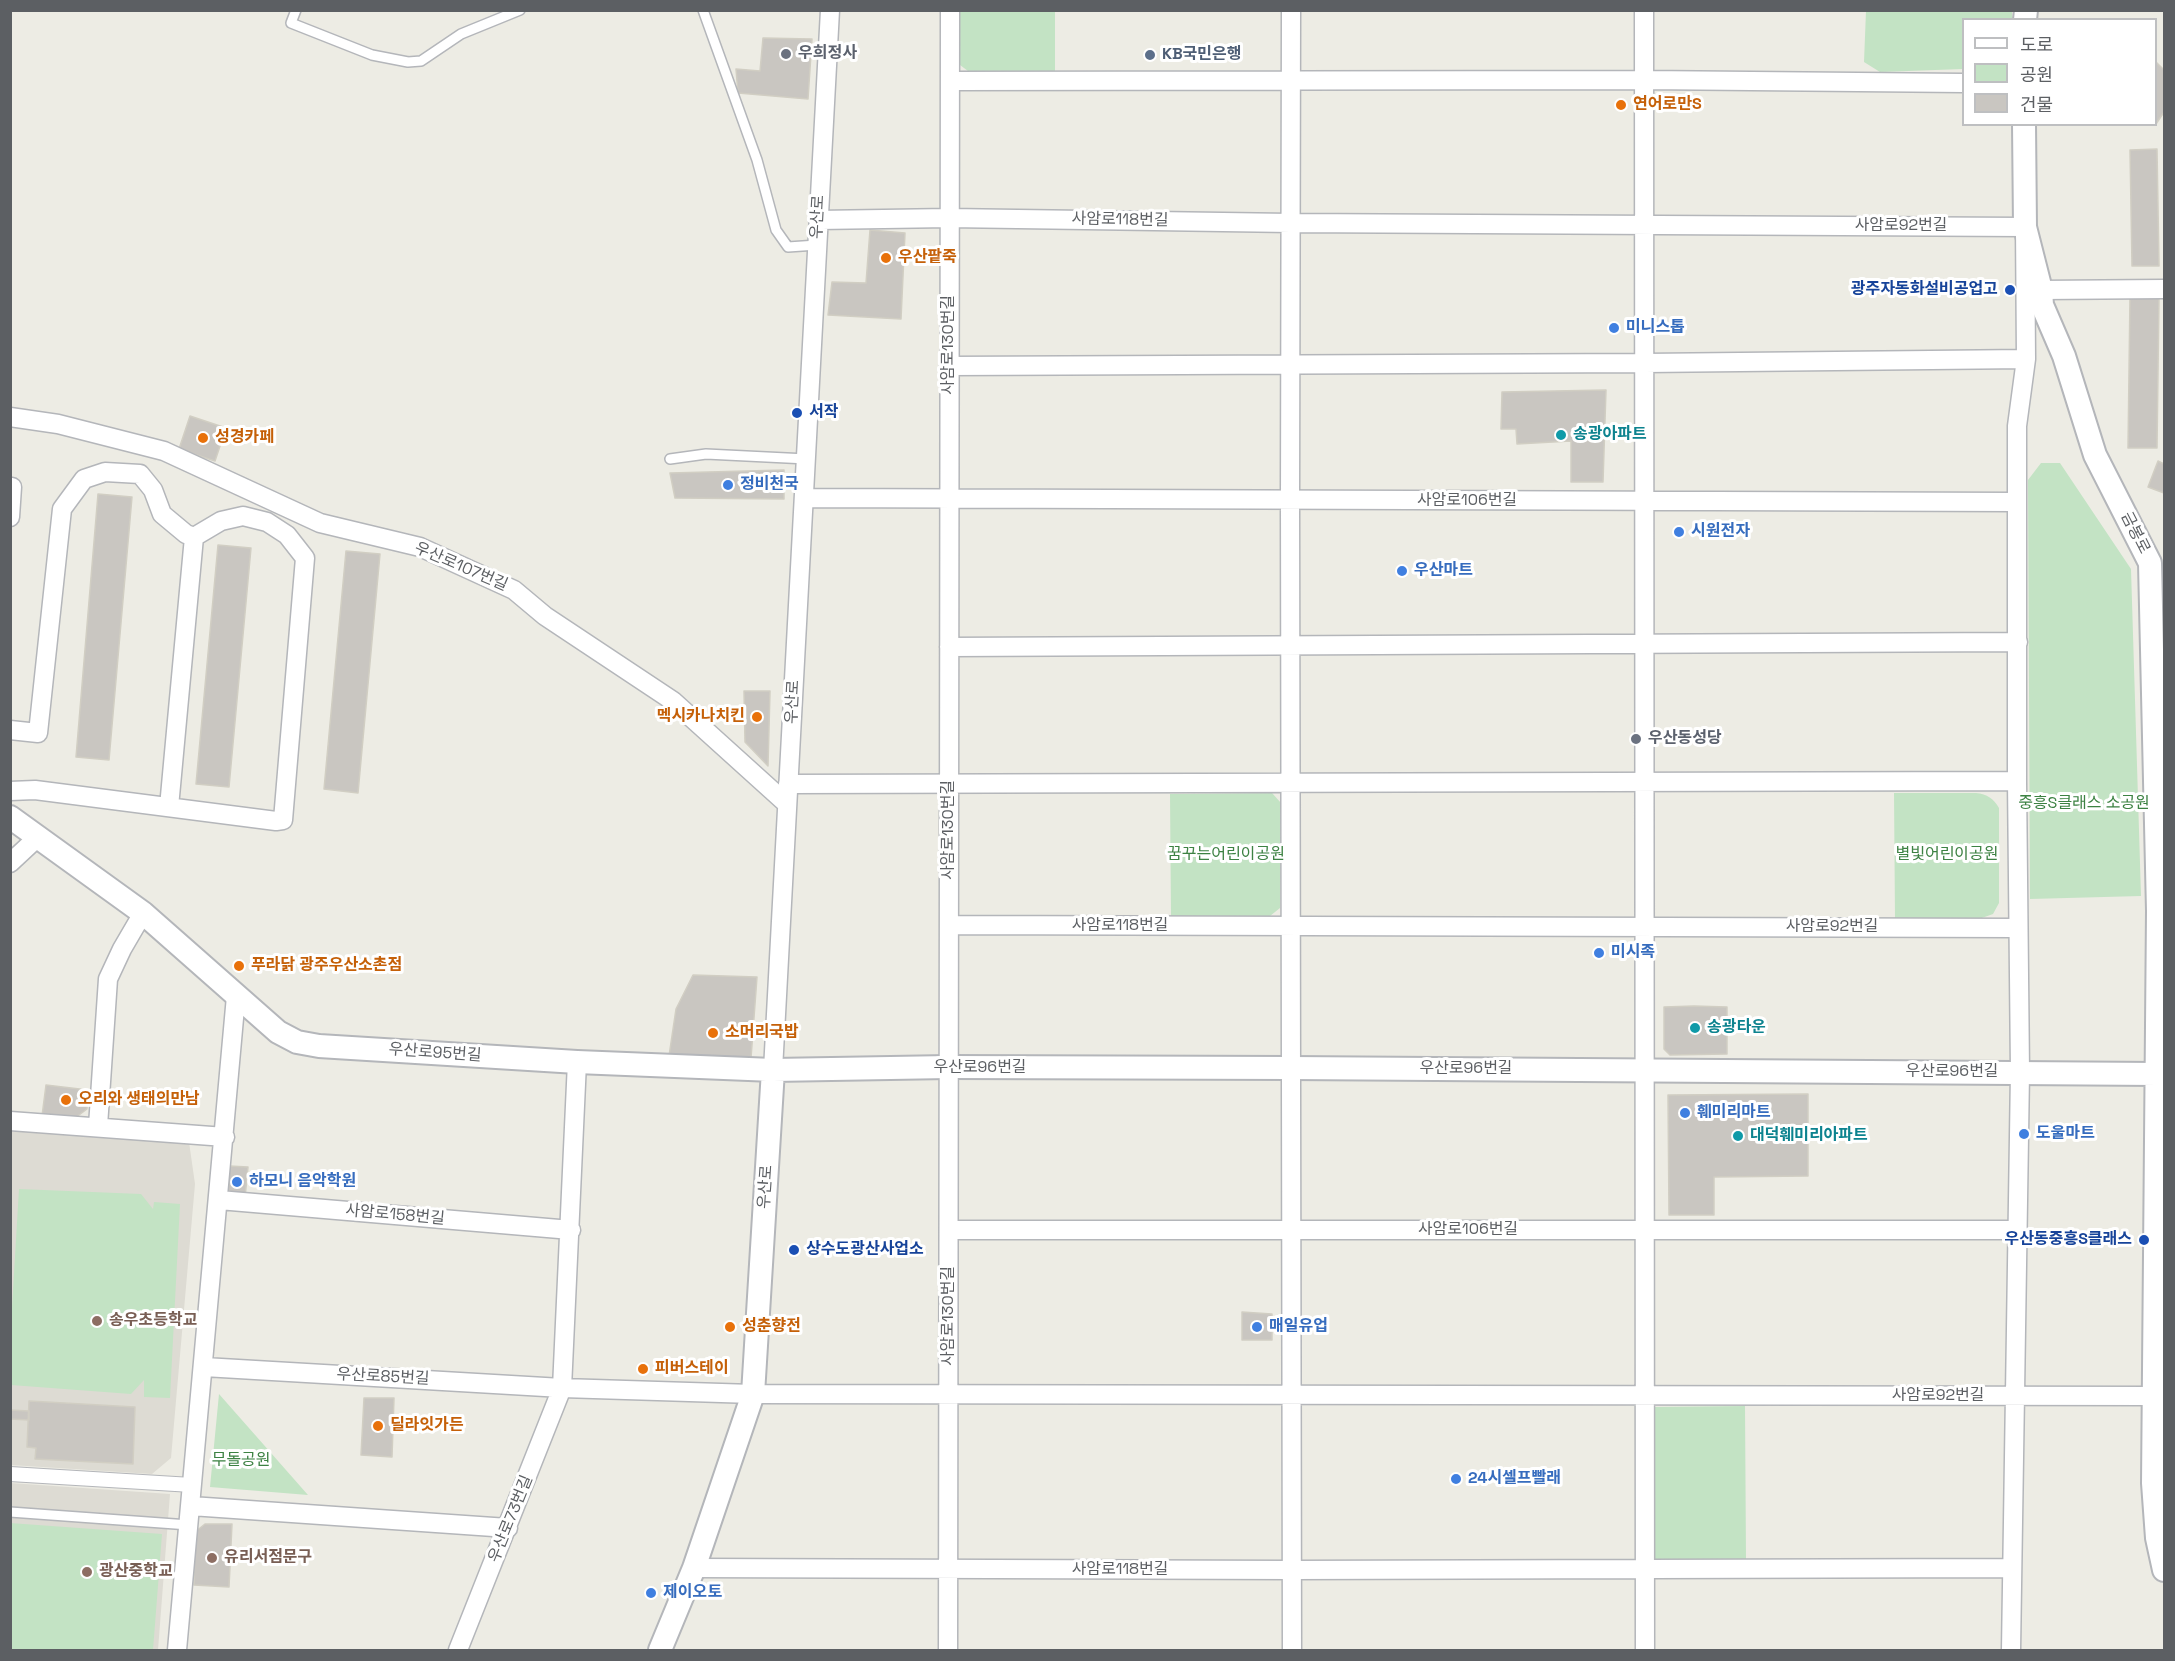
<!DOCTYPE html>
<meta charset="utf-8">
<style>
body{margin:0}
#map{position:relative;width:2175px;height:1661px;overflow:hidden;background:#edece4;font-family:"Space Grotesk","Noto Sans KR",sans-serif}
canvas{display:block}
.frame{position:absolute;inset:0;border:12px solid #5c5f63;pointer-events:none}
.legend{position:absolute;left:1962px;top:18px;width:195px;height:108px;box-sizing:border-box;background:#fff;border:2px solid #bebfc1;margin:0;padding:8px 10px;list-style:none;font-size:18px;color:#5c5f63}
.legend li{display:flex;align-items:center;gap:12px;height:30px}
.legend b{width:30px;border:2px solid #bebfc1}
</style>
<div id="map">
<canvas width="2175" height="1661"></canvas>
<div class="frame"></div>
<ul class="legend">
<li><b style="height:8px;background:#fff"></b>도로</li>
<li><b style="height:16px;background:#c3e3c4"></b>공원</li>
<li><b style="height:16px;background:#c9c6c1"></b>건물</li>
</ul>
</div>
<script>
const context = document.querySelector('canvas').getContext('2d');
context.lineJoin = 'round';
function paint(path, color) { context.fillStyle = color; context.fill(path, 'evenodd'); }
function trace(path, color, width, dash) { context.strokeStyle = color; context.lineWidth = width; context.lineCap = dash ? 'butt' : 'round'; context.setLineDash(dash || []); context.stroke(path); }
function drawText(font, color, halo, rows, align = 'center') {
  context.font = font + ' "Space Grotesk","Noto Sans KR",sans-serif'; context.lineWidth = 6; context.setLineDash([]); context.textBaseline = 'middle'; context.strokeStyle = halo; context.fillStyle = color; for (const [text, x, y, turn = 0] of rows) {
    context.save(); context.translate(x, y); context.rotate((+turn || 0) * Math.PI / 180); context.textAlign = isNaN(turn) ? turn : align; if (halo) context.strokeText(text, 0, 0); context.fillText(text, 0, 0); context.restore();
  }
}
paint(new Path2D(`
 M10,1131L189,1142L195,1184L171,1458L152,1474L11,1465Z
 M10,1483L170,1494L158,1650H11Z`), '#dddbd3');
paint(new Path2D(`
 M960,11H1055V74H972L960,65Z
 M1866,11H2012V19L1964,20L1963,69L1880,72L1864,62Z
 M2041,463H2060L2131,569L2141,896L2030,899L2028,480Z
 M1272,793L1281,803L1280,908L1270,916L1171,917L1170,794Z
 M1894,793H1976C1987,794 1994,799 1999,808V903L1993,914L1979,919H1895Z
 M19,1189L141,1194L153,1209L154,1202L180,1204L170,1398L144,1397V1380L131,1394L11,1385V1324Z
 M219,1394L308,1495L210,1487Z
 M1745,1406L1746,1559H1653V1407Z
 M10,1523L162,1534L153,1650H11Z`), '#c3e3c4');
const building = new Path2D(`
 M763,38L812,39L808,99L738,93L736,69L760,71Z
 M2156,62L2164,70V112L2156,124Z
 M2157,149L2159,266H2132L2130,150Z
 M870,230L905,233L901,319L828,315L832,282L866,283Z
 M2130,296L2159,297L2157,448H2128Z
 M1606,390L1603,482H1571V441L1517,444L1516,429H1501L1502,392Z
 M190,416L226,428L215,461L179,449Z
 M2158,461L2164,464V493L2148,487Z
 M784,470V499L675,498L670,473Z
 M98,494L132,497L109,760L76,757Z
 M218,545L251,548L229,787L196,784Z
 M346,551L380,554L358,793L324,789Z
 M744,691H770L768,766L745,742Z
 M693,975L757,977L751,1058L669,1056L676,1009Z
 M1694,1006L1727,1007V1054L1670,1055L1664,1049V1007Z
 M46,1085L88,1090L87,1109L75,1118L42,1116Z
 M1808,1094V1176L1714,1177V1215H1669L1668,1095Z
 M229,1166L248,1167L245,1198L227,1197Z
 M1242,1312L1272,1314V1340H1242Z
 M364,1398H394L392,1457L361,1455Z
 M29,1401L135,1407L133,1464L35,1459L36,1448L27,1447Z
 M10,1410L29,1411V1420L10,1419Z
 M205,1524H232L229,1587L194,1585L195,1532Z`);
paint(building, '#c9c6c1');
trace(building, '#d1cec3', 1.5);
const service = new Path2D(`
 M296,10L291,23L372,55L408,62L421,61L461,34L520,10
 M703,10L757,160L776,230L788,247L817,245
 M670,459L706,454L807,459
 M10,1512L189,1525`);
const pedestrian = new Path2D(`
 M10,1474L192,1485`);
const minor = new Path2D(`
 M1291,10L1290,500L1292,1650
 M1644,10L1645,1650
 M950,81L1645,80L1964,83
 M818,220L949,218L1291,223L2025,227L2026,359L1645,363L949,366
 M2041,290L2164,289
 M10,417L58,424L164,451L320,523L420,547L514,590L545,616L673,701L787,804
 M806,498L2017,502
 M10,517L12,487
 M949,647L2018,642
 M10,730L38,733L62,509L84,479L105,472L140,474L153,490L162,514L186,534L194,537L169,807
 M788,784L2017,781
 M10,791L35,790L276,821L283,820L305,558L287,535L267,522L243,516L221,521L194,537
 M10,863L39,836
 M949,925L2018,928
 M773,1070L830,10
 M10,1121L225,1137
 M98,1126L108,979L122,949L143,913
 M219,1200L571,1230
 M949,1230H2018
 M204,1367L562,1388L753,1394L2154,1396
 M191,1506L508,1528
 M694,1568L1291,1570L2011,1568
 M177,1650L236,996
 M458,1650L562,1388L577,1062
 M948,1650L950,10
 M2011,1650L2020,1072L2017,781V426L2026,359`);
const tertiary = new Path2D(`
 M2025,20L2026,10
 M2024,124L2025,227L2041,290L2042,305L2064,356L2095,455L2150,563L2158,911L2153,1483L2157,1538L2164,1570
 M10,817L143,913L278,1032L297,1042L319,1046L577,1062L773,1070L949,1067L1290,1068L2158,1074
 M660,1650L694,1568L753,1394L773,1070`);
trace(service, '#b4b6ba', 12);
trace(pedestrian, '#b4b6ba', 16);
trace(minor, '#b4b6ba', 21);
trace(tertiary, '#b4b6ba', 26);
trace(service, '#fff', 9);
trace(pedestrian, '#fff', 14);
trace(minor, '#fff', 18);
trace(tertiary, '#fff', 22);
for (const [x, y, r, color] of [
 [786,54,6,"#6b7280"],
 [1150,55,6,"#5c6f8a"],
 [1621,105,6,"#e8710a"],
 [886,258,6,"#e8710a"],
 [2010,290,6,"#1a4fb4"],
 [1614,328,6,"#3f7fe0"],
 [797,413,6,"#1a4fb4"],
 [1561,435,6,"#0f9aa8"],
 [203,438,6,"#e8710a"],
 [728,485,6,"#3f7fe0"],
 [1679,532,6,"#3f7fe0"],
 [1402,571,6,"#3f7fe0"],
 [757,717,6,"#e8710a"],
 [1636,739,6,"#6b7280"],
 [1599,953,6,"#3f7fe0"],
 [239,966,6,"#e8710a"],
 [1695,1028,6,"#0f9aa8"],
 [713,1033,6,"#e8710a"],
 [66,1100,6,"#e8710a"],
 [1685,1113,6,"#3f7fe0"],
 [2024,1134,6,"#3f7fe0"],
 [1738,1136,6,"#0f9aa8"],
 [237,1182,6,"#3f7fe0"],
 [2144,1240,6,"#1a4fb4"],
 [794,1250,6,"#1a4fb4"],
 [97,1321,6,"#8d6e63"],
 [730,1327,6,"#e8710a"],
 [1257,1327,6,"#3f7fe0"],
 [643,1369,6,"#e8710a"],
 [378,1426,6,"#e8710a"],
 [1456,1479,6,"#3f7fe0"],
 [212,1558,6,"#8d6e63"],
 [87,1572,6,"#8d6e63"],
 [651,1593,6,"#3f7fe0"]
]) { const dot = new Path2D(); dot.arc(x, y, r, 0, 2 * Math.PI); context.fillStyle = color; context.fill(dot); trace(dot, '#fff', 2); }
drawText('bold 16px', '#5b616d', '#fff', [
 ["우희정사",798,54],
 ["우산동성당",1648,739]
], 'left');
drawText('bold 16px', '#4e5e75', '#fff', [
 ["KB국민은행",1162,55]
], 'left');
drawText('bold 16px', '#c56008', '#fff', [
 ["연어로만S",1633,105],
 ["우산팥죽",898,258],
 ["성경카페",215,438],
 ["멕시카나치킨",745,717,"right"],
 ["푸라닭 광주우산소촌점",251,966],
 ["소머리국밥",725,1033],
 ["오리와 생태의만남",78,1100],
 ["성춘향전",742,1327],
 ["피버스테이",655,1369],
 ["딜라잇가든",390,1426]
], 'left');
drawText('16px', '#5c5f63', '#fff', [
 ["우산로",818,217,-87],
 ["사암로118번길",1120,220,1],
 ["사암로92번길",1901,226],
 ["사암로130번길",949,345,-90],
 ["사암로106번길",1467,501],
 ["금봉로",2135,533,63],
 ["우산로107번길",461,567,23],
 ["우산로",793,702,-87],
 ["사암로130번길",949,830,-90],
 ["사암로118번길",1120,926],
 ["사암로92번길",1832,927],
 ["우산로95번길",435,1053,4],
 ["우산로96번길",980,1068],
 ["우산로96번길",1466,1069],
 ["우산로96번길",1952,1072],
 ["우산로",766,1187,-86],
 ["사암로158번길",395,1215,5],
 ["사암로106번길",1468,1230],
 ["사암로130번길",949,1316,-90],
 ["우산로85번길",383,1377,3],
 ["사암로92번길",1938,1396],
 ["우산로73번길",511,1519,-68],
 ["사암로118번길",1120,1570]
]);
drawText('bold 16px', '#164399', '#fff', [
 ["광주자동화설비공업고",1998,290],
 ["서작",809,413,"left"],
 ["우산동중흥S클래스",2132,1240],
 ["상수도광산사업소",806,1250,"left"]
], 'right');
drawText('bold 16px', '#366cbe', '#fff', [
 ["미니스톱",1626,328],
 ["정비천국",740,485],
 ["시원전자",1691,532],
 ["우산마트",1414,571],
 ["미시족",1611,953],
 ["훼미리마트",1697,1113],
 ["도울마트",2036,1134],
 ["하모니 음악학원",249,1182],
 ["매일유업",1269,1327],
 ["24시셀프빨래",1468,1479],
 ["제이오토",663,1593]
], 'left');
drawText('bold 16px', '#0d838f', '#fff', [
 ["송광아파트",1573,435],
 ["송광타운",1707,1028],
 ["대덕훼미리아파트",1750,1136]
], 'left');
drawText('16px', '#3d8243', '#fff', [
 ["중흥S클래스 소공원",2084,804],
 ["꿈꾸는어린이공원",1226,855],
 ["별빛어린이공원",1947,855],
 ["무돌공원",241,1461]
]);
drawText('bold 16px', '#785e54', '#fff', [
 ["송우초등학교",109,1321],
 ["유리서점문구",224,1558],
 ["광산중학교",99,1572]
], 'left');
</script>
